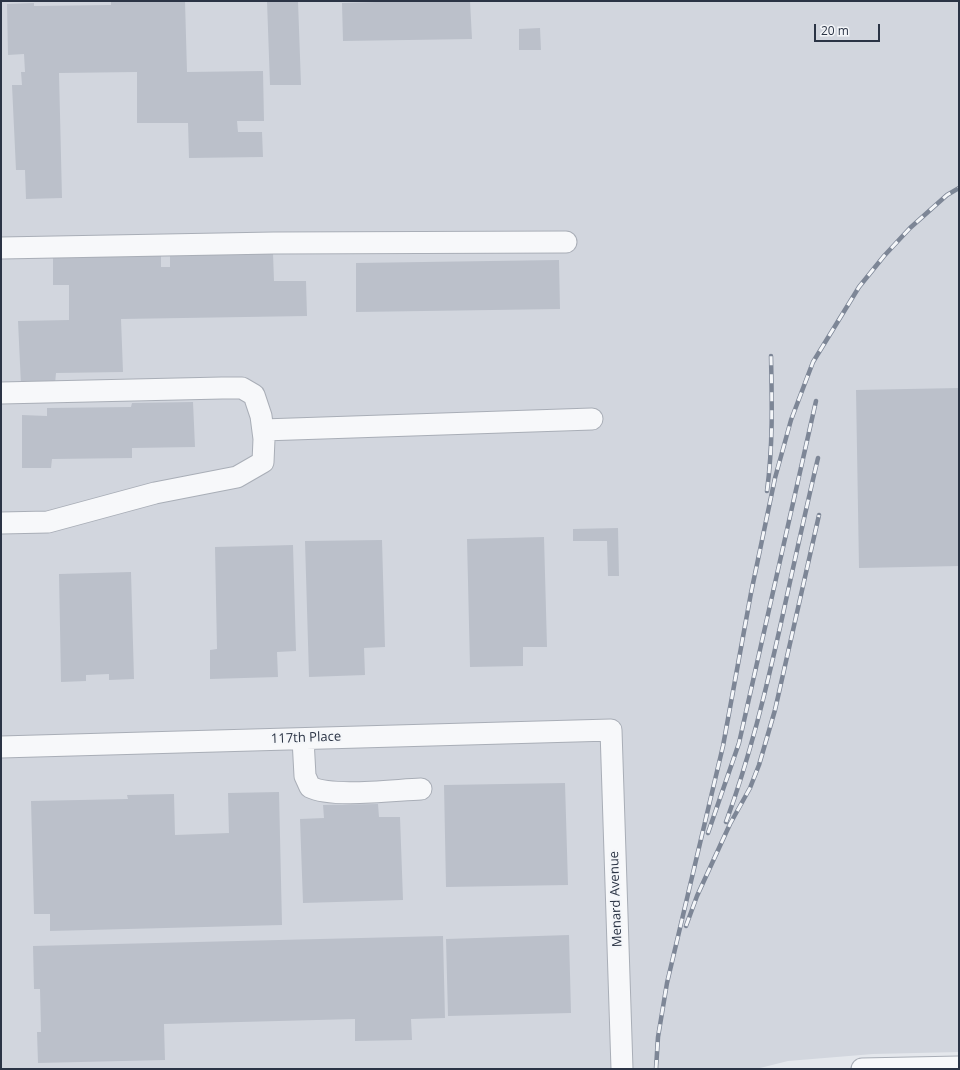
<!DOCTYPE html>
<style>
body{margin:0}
#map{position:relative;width:960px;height:1070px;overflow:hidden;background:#e4e7ec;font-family:"Open Sans",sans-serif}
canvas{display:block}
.frame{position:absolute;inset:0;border:2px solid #2b3445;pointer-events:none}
.scale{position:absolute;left:814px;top:24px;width:66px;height:18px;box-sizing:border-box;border:2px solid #2b3445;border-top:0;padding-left:5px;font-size:12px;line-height:14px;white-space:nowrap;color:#2b3445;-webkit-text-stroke:3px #f4f6f9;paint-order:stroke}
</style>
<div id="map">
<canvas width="960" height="1070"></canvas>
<div class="frame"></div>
<div class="scale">20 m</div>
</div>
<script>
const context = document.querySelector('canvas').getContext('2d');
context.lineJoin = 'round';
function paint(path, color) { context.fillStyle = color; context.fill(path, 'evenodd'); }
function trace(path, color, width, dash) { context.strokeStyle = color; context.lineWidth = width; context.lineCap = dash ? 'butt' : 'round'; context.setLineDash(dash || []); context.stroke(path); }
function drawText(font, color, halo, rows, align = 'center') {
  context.font = font + ' "Open Sans",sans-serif'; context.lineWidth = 4; context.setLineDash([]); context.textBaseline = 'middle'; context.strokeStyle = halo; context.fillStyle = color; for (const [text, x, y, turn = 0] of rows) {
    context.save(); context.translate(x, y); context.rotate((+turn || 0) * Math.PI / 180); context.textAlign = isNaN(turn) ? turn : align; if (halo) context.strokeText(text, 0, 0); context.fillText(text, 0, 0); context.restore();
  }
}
paint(new Path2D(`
 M1,1H959V1052L873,1054L788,1061L756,1069H1Z`), '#d2d6de');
paint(new Path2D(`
 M111,1H185L187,72L263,71L264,121H237L238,132H262L263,157L189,158L188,123H137V72L59,73L62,198L26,199L25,170H16L12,85H22L21,72H25L24,54L8,55L7,4L34,3V6L111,5Z
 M267,1H298L301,85H270Z
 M410,1H470L472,39L343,41L342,3Z
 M540,28L541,50H519V29Z
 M161,253V267H170V254L273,253L274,281H306L307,316L121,319L123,372L56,373L55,384L21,385L18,321L69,320V285H53V255Z
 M559,260L560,309L356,312V263Z
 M959,388V566L859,568L856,390Z
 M193,402L195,447L132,448V458L52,459L51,468H22V415L47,416V408L131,407L132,403Z
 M618,528L619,576H608L607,541H573V529Z
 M544,537L547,647H523V666L470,667L467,539Z
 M382,540L385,647L364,648L365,675L309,677L305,541Z
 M293,545L296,651L277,652L278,677L210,679V650L217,649L215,547Z
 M131,572L134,679L109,680V674L86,675V681L61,682L59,574Z
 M565,783L568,885L446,887L444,785Z
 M279,792L282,925L50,931V914H34L31,801L128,799L127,795L174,794L175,835L229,833L228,793Z
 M378,804L379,817H400L403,900L303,903L300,819L324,818L323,805Z
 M569,935L571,1013L448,1016L446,939Z
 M443,936L445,1018L411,1019L412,1040L355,1041V1019L164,1024L165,1060L38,1063L37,1032H41L40,989H34L33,946Z`), '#bbc0ca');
const minor = new Path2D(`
 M1,248L274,243L566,242
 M1,393L222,388H242L254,395L261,416L264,439L263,462L237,477L155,493L48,522L1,523
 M263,430L592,419
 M303,739L305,776L310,787C332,798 394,790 421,789
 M1,747L611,730L622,1069
 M862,1069L959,1067`);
trace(minor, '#a9aeb7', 23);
trace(minor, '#f7f8fa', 21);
const rail = new Path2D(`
 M767,491C773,446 772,401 771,356
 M726,822C750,757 766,690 781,623C793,568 805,513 818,458
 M708,833L739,743L816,401
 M686,926L697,896L730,824L750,788L759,765L775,710L819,515
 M656,1069L658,1037L667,983L723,746L751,593L775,478L791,420L813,362L859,287L884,256L910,228L947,195L959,188`);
trace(rail, '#7d8696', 4.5);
trace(rail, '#f4f6f9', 3, [9]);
drawText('13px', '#2b3445', '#f4f6f9', [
 ["117th Place",306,738,-2],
 ["Menard Avenue",616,899,-92]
]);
</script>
